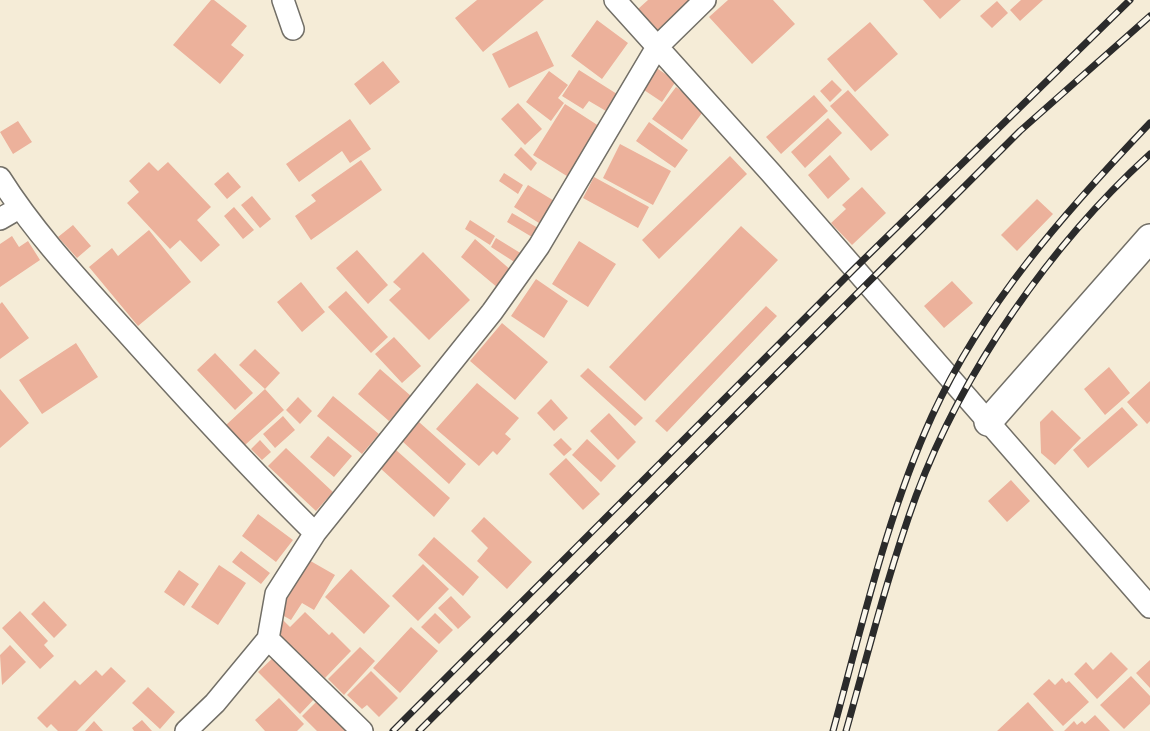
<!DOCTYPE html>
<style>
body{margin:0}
canvas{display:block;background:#f5ecd7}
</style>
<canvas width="1150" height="731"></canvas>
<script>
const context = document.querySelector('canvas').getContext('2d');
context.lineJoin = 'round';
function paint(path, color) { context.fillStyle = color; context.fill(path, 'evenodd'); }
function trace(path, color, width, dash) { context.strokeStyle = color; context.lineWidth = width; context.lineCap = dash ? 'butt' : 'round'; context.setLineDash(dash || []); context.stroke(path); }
paint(new Path2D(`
 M211,0H214L247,26L231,45L244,55L220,84L173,45Z
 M477,0H544L483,52L455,18Z
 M648,0H694L660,33L638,9Z
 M728,0H773L795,24L752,64L709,17Z
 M923,0H961L940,19Z
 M1021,0H1043L1020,21L1010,10Z
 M997,1L1008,13L992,28L980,16Z
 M597,20L628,43L602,79L571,56Z
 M870,22L898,54L855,92L827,59Z
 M537,31L554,66L509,88L492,54Z
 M383,61L400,82L370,105L354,84Z
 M655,67L676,81L662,102L641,88Z
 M579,70L617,94L606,111L589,101L583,109L562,96Z
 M549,71L568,85L558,98L564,103L551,121L526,102Z
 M832,80L842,90L830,102L820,91Z
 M676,87L705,109L682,140L652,119Z
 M848,90L889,135L871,151L830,106Z
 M814,95L828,111L781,154L766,137Z
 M518,103L542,129L525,145L501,119Z
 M565,104L602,128L570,178L533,155Z
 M828,118L842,133L805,168L791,152Z
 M350,119L371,149L350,163L342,151L299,182L286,164Z
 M18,121L32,142L13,154L0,132Z
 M649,122L688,150L675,168L636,141Z
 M620,144L671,171L653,205L603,178Z
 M521,147L537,163L531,171L514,155Z
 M830,155L850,179L828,199L808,175Z
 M730,156L747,174L659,259L642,240Z
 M361,160L382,190L311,240L295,216L316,201L311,195Z
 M149,162L158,171L168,162L211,207L197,220L220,245L201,262L180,240L170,249L127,203L139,192L129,181Z
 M228,172L241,187L227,199L214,184Z
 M504,173L523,185L518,194L499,181Z
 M594,177L649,207L638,228L583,198Z
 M528,185L556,202L542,225L514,207Z
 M862,187L886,213L852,245L831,223L846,209L842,205Z
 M252,196L271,219L260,228L241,205Z
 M1037,199L1053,214L1017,251L1001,235Z
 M234,207L254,230L243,239L224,216Z
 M512,213L538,228L532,237L507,222Z
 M470,220L495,236L490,245L465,229Z
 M73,225L91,246L77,258L58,237Z
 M741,226L778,260L645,401L609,367Z
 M149,230L191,282L138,326L89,267L112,248L118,256Z
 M12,236L19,247L28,241L40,260L0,287V244Z
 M496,238L522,254L516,263L491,247Z
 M475,239L512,271L498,288L461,257Z
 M579,241L616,264L588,307L552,284Z
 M357,250L388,285L368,304L336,268Z
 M423,252L470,300L429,340L389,300L401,289L393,282Z
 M536,279L568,301L544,338L511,316Z
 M952,281L973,303L944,328L924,306Z
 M301,282L325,312L302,332L277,302Z
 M346,291L388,337L371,353L328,307Z
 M2,302L29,338L0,359V304Z
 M766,306L777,316L667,432L655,421Z
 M502,323L548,362L515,400L470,361Z
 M394,337L421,366L402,383L375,354Z
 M76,343L98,377L42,414L19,380Z
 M255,349L280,373L265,389L284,410L245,445L226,425L265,389L239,365Z
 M215,353L253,393L235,410L197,370Z
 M1109,367L1130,393L1105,415L1084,389Z
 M588,368L643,418L635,426L580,376Z
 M380,369L411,396L389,421L358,394Z
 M1150,381V421L1147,424L1127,402Z
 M477,383L519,418L505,434L511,439L497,455L493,451L479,466L436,429Z
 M0,389L29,423L0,448Z
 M333,396L379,434L362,454L317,416Z
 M298,397L312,411L300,424L286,410Z
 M551,399L568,418L554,431L537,413Z
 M1122,407L1138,425L1088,468L1073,450Z
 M1052,410L1081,438L1055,465L1041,453L1040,422Z
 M609,413L636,442L618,460L590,431Z
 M283,416L295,430L275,448L263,434Z
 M419,422L466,464L449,484L402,441Z
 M328,436L352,456L334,477L310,457Z
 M561,438L572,449L564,456L553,445Z
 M587,439L616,466L601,482L572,455Z
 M260,440L271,452L262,460L251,449Z
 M286,448L333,492L316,511L268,466Z
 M396,450L450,498L434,517L380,468Z
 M566,458L600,494L583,510L549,474Z
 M1011,480L1030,501L1007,522L988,501Z
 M258,514L293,540L276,562L242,536Z
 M484,517L532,562L507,589L477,561L488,548L471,531Z
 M434,537L479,577L463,596L418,555Z
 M241,551L270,573L261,584L232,562Z
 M307,559L335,575L314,610L302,603L291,620L275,611Z
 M423,564L449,589L418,621L392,596Z
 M219,565L246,583L218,625L191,607Z
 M351,569L390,606L364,634L325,597Z
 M179,570L199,584L184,606L164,592Z
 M451,596L471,617L458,629L438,608Z
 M44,601L67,625L54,638L31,614Z
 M20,611L48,641L44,645L54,656L40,669L2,628Z
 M305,612L329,635L332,632L351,651L325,678L278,633L283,620L290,627Z
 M435,613L453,630L439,644L421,627Z
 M411,627L438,651L400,693L373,668Z
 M10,645L26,662L2,685L0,655Z
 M360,647L375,661L344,695L328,679Z
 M1111,652L1128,669L1097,699L1074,674L1086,662L1093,670Z
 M277,654L318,695L300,714L258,672Z
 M1150,660V688L1136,673Z
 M111,667L126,681L77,731H58L51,724L47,728L37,718L75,680L80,685L96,670L102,676Z
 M371,671L398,698L379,717L367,705L362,709L347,695Z
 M1131,676L1150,696V704L1124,729L1100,705Z
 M1062,678L1066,683L1069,681L1089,702L1063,726L1033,694L1049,679L1055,685Z
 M148,687L175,712L160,729L132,703Z
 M279,698L304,724L297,731H265L255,720Z
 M317,701L347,731H317L302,716Z
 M1028,702L1054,731H997Z
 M1095,715L1110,731H1064L1074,721L1077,725L1082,721L1085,724Z
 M142,720L152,731H134L132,728Z
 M94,721L103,731H85Z`), '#ecb19b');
const minor = new Path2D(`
 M283,0L293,29
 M615,0L771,173L1150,607
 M0,178C36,235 82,283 127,333C188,401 249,468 315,533
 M0,219L19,208
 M268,639L362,731
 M186,731L215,703L268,639L276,594L315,533L492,312L539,246L657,47L705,0`);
const tertiary = new Path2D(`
 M988,422L1150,238`);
trace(minor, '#726f67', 24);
trace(tertiary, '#726f67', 30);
trace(minor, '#fff', 21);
trace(tertiary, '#fff', 27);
const rail = new Path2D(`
 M393,731L855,268L1130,0
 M419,731L1020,131L1150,16
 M833,731C862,626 887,515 932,416C984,303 1066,211 1150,123
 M846,731C868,653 888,573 916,496C963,370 1051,244 1150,154`);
trace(rail, '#2b2b2b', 7);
trace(rail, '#fbf7ec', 4.5, [14]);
</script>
